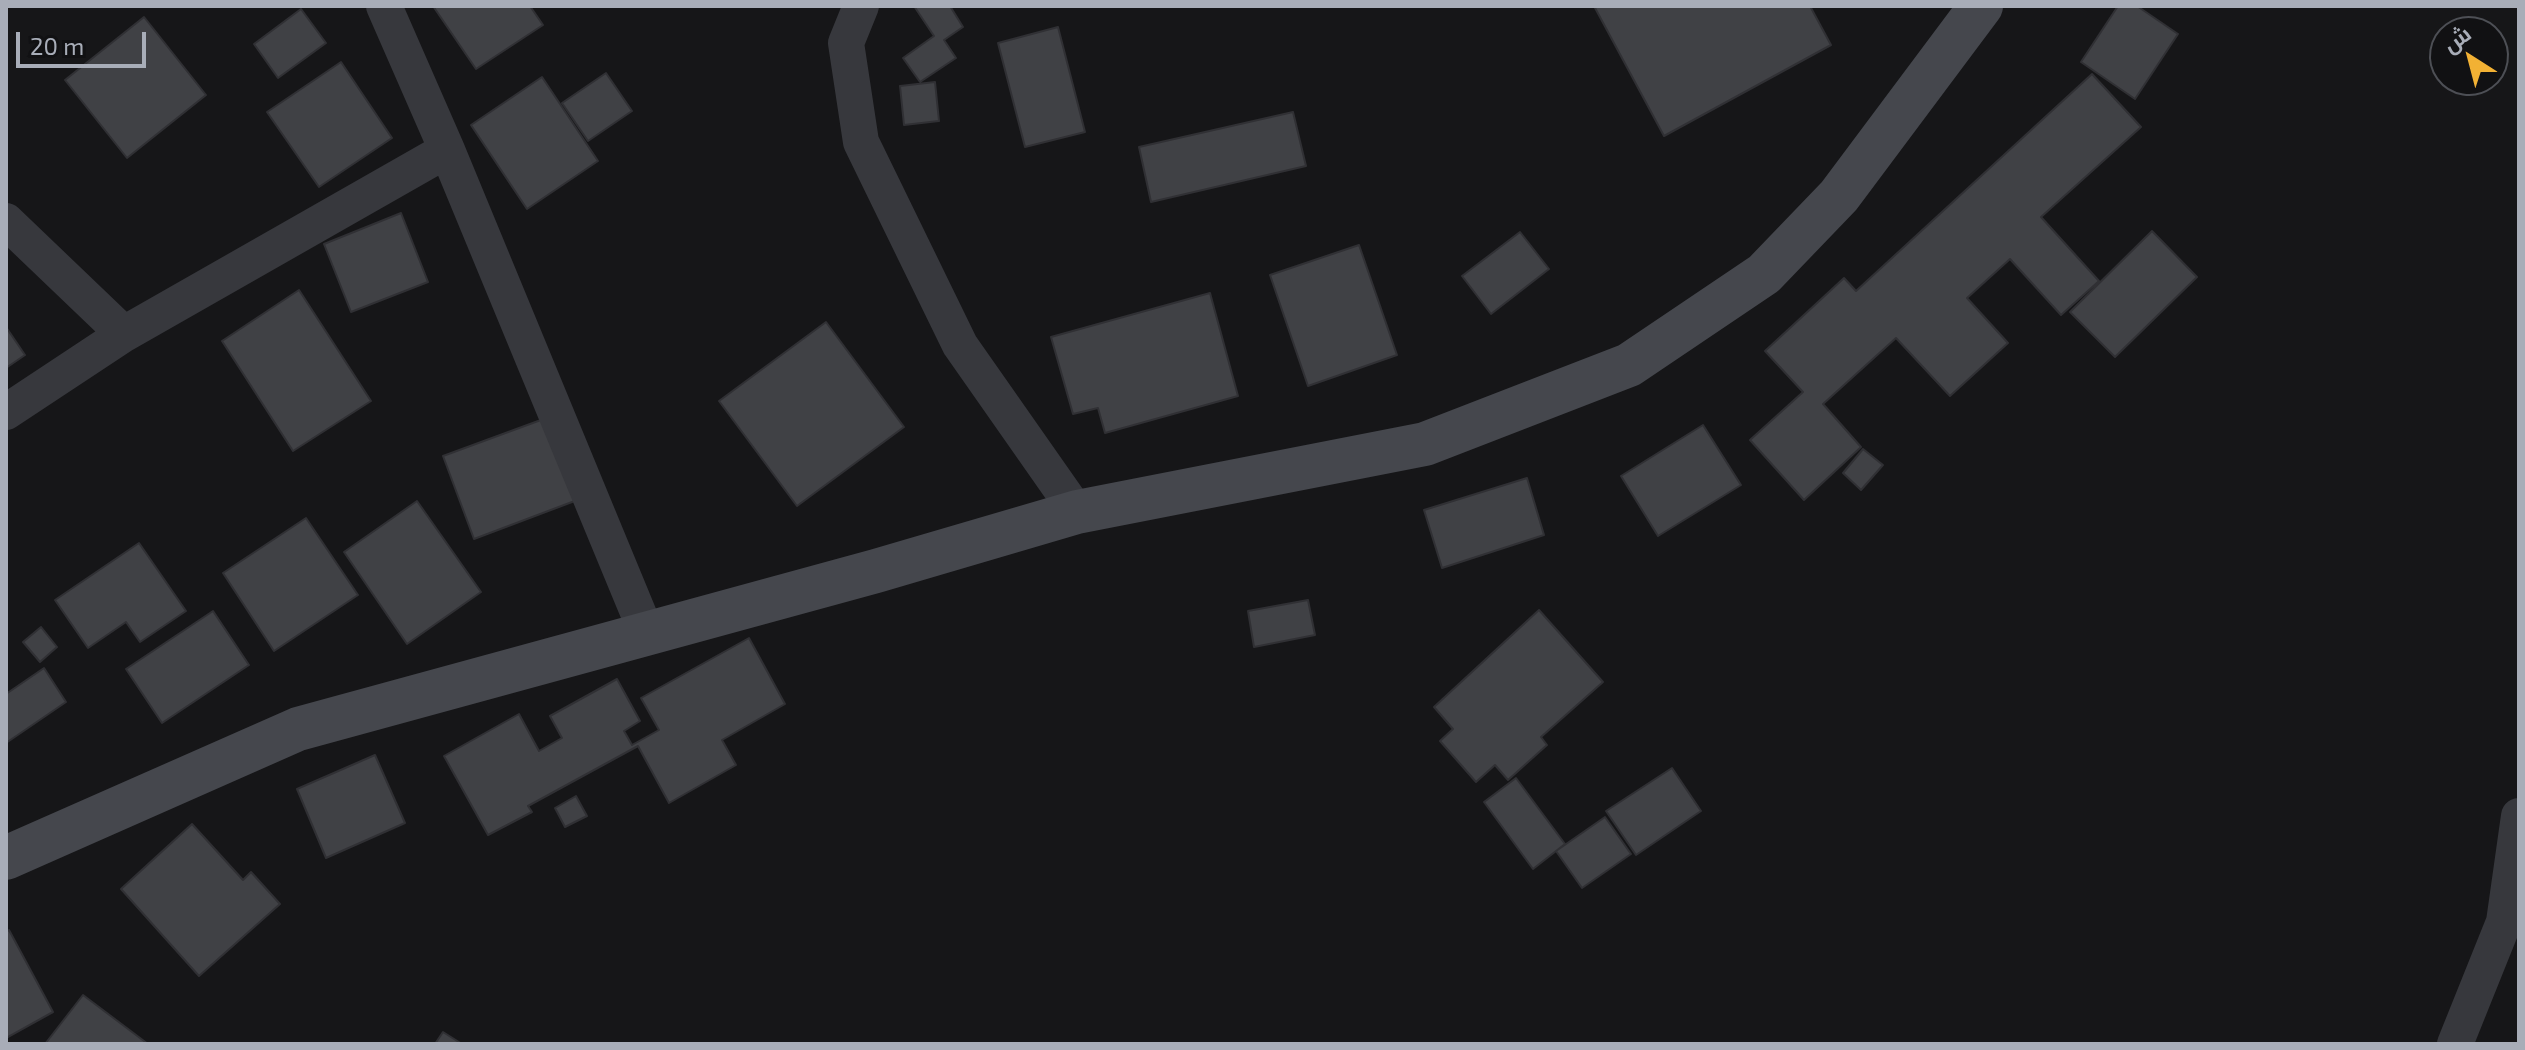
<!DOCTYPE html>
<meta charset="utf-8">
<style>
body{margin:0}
#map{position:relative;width:2525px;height:1050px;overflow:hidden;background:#161618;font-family:"Exo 2",Cairo,sans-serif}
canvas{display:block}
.frame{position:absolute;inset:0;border:8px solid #a8adb8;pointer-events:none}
.north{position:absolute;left:2429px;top:16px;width:80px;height:80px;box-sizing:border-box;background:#111113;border:2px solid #4d4f55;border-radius:50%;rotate:324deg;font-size:22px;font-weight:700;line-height:32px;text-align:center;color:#a8adb8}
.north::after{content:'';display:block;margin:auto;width:28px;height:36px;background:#f2b134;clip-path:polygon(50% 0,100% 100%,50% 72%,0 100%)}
.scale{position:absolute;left:16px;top:32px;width:130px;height:36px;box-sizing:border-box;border:4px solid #a8adb8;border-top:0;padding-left:10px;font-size:24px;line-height:28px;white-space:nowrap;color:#a8adb8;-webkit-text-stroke:6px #111113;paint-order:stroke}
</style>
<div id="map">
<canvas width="2525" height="1050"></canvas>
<div class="frame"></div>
<div class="north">ش</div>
<div class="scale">20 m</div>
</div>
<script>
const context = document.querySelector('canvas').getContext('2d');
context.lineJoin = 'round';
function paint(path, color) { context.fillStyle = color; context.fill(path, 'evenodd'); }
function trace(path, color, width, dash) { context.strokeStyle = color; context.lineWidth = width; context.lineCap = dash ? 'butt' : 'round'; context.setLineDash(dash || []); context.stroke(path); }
const building = new Path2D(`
 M433,6H530L543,25L476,69Z
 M914,6H950L963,27L944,40L956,58L920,82L903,58L934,36Z
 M1594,6H1810L1831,45L1664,136Z
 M2118,6H2137L2178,34L2135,99L2081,62Z
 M301,9L326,43L278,78L254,44Z
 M144,17L206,95L127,158L65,80Z
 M1058,27L1085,132L1025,147L998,43Z
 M341,62L392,138L319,187L267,112Z
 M606,73L632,111L588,141L562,103Z
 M2092,74L2141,127L2041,217L2099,281L2061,315L2010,259L1967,298L2008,343L1950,396L1896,338L1823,404L1861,447L1804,500L1750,440L1803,392L1765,351L1844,278L1856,291Z
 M542,77L598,161L527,209L471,125Z
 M935,82L939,121L904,125L900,86Z
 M1293,112L1306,166L1151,202L1139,147Z
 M401,213L428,282L351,312L324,244Z
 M2152,231L2197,277L2115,357L2070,312Z
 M1520,232L1549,269L1491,314L1462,276Z
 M1359,245L1397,355L1308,386L1270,275Z
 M299,290L371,401L293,451L222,341Z
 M1210,293L1238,396L1105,433L1098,408L1073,414L1051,337Z
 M826,322L904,427L797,506L719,401Z
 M6,327L25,355L6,368Z
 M549,417L580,499L474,539L443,456Z
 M1703,425L1741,485L1658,536L1621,476Z
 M1863,449L1883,465L1861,490L1843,473Z
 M1527,478L1544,535L1442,568L1424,510Z
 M417,501L481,592L407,644L344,552Z
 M306,518L358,595L274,651L223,573Z
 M139,543L186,611L140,642L126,622L88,648L55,600Z
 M1308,600L1315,635L1254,647L1248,611Z
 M1539,610L1603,682L1541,737L1547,745L1508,780L1495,765L1476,782L1440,741L1453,729L1434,707Z
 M213,611L249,665L162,723L126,669Z
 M41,627L57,647L40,662L23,642Z
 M749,638L785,704L722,740L736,765L669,803L638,746L528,806L532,812L488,835L444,756L519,714L539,751L562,738L550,716L617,679L640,721L624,731L632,745L659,730L641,698Z
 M44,668L66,702L6,743V694Z
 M375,755L405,823L326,858L297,789Z
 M1672,768L1701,811L1636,855L1606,811Z
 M1516,778L1565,844L1533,869L1484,802Z
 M576,796L587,816L565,827L555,808Z
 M1605,817L1631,854L1582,888L1556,851Z
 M192,824L243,880L251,872L280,904L199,976L121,889Z
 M9,930L53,1012L6,1038V932Z
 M83,995L148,1044H45Z
 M443,1032L462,1044H435Z`);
paint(building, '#404145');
trace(building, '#303034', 2);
trace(new Path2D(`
 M384,6L447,150L647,634
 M861,6L846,43L861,142L960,345L1077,512
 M6,221L124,334
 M6,412L124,334L447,150
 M2455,1044L2504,922L2519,816`), '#37383d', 36);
trace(new Path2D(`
 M6,858L298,729L876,571L1077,512L1425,444L1629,365L1764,274L1839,196L1981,6`), '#45474d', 44);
</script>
